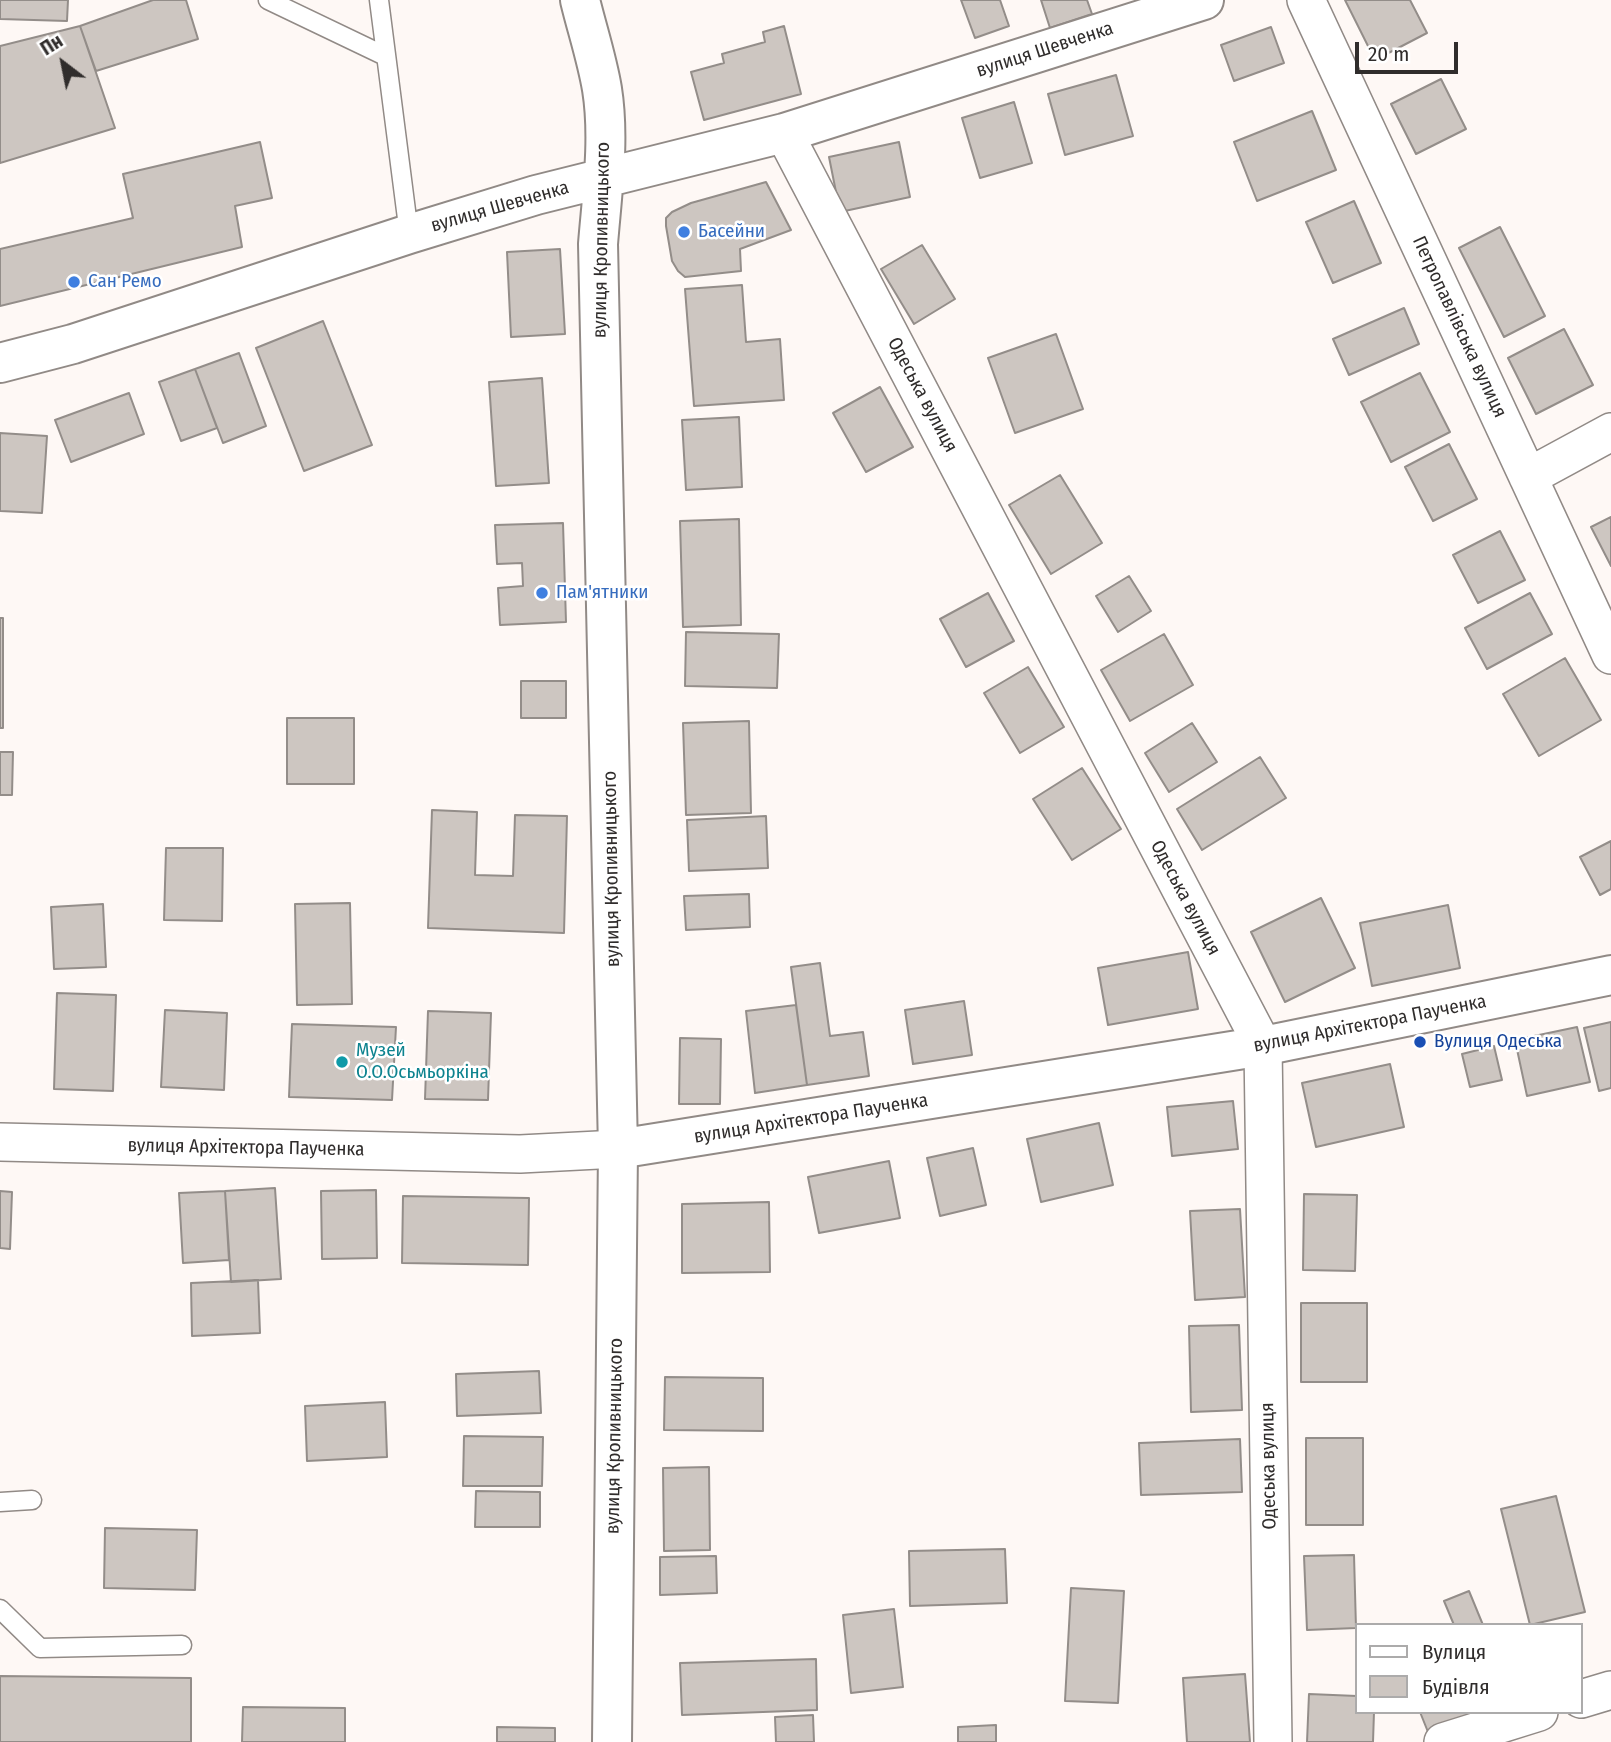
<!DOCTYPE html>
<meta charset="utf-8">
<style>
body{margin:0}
#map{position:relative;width:1611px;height:1742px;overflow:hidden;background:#fef8f5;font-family:"Fira Sans Condensed",sans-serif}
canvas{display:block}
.legend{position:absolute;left:1355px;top:1623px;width:228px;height:91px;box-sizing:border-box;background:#fff;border:2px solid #acabab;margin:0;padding:9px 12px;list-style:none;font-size:21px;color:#302d2c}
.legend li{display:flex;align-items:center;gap:14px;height:35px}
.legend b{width:35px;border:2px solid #acabab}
.north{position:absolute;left:28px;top:28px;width:70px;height:70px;-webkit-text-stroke:5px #fff;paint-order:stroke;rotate:328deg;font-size:19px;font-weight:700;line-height:28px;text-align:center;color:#302d2c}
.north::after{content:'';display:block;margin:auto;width:24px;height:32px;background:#302d2c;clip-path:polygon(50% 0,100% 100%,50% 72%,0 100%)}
.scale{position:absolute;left:1355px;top:42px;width:103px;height:32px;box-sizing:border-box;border:4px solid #302d2c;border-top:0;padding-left:9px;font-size:21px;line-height:24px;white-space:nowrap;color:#302d2c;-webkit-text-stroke:5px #fff;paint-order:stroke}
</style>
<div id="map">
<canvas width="1611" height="1742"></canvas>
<ul class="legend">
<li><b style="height:9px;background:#fff"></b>Вулиця</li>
<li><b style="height:19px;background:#cdc6c1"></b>Будівля</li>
</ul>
<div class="north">Пн</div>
<div class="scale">20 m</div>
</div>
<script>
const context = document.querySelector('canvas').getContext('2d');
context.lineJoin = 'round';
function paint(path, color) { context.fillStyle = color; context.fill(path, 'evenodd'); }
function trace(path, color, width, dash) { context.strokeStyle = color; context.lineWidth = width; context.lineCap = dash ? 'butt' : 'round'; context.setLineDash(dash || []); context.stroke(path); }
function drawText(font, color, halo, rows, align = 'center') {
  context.font = font + ' "Fira Sans Condensed",sans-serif'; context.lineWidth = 5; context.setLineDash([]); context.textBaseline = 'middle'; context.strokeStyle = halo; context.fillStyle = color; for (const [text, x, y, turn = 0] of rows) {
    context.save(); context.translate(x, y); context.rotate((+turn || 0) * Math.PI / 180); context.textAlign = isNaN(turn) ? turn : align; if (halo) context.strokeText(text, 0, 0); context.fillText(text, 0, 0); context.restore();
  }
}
const building = new Path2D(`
 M0,0H68L67,21L0,19Z
 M153,0H186L198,39L96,71L80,26Z
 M961,0H1000L1009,26L975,38Z
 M1041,0H1087L1092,14L1050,28Z
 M1345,0H1410L1427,33L1375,60Z
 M80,26L115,128L0,163V46Z
 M784,26L801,94L704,120L691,72L724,63L722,54L765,42L763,32Z
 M1271,27L1284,63L1234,81L1221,45Z
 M1116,75L1133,136L1065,155L1048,94Z
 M1441,79L1466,129L1416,154L1391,104Z
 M1014,102L1032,163L980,178L962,118Z
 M1312,111L1336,170L1257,201L1234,142Z
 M260,142L272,198L235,206L242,247L0,306V249L133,218L123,174Z
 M899,142L910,197L840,212L829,157Z
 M766,182L791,230L740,249L741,271L685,277L678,271L672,261L666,226V218L672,212L691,203Z
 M1354,201L1381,263L1333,283L1306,222Z
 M1500,227L1545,316L1504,337L1459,248Z
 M922,245L955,299L914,324L881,269Z
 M560,249L565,334L511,337L507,252Z
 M742,285L746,342L780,339L784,400L694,406L685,289Z
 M1404,308L1419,344L1349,375L1333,339Z
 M323,321L372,445L304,471L256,348Z
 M1564,329L1593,385L1536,414L1508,358Z
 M1056,334L1083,409L1015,433L988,358Z
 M239,353L266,426L223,443L195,369Z
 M195,369L217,428L181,441L159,382Z
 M1420,373L1450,432L1391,462L1361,402Z
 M542,378L549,483L496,486L489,382Z
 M880,387L913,447L866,472L833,413Z
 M129,393L144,434L71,462L55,420Z
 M739,417L742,487L686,490L682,420Z
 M0,433L47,436L42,513L0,511Z
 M1449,444L1477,499L1433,521L1405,467Z
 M1060,475L1102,543L1051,574L1009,505Z
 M1611,517V566L1591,527Z
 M739,519L741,625L683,627L680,521Z
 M563,523L566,622L500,625L498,588L523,586L522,563L497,564L495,525Z
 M1500,531L1525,580L1478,603L1453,555Z
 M1129,576L1151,611L1118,632L1096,596Z
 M988,593L1014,641L966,667L940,619Z
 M1530,593L1552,634L1487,669L1465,628Z
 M0,618H3V728H0Z
 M686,632L779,634L777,688L685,686Z
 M1164,634L1193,685L1130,721L1101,670Z
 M1565,658L1601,720L1539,756L1503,694Z
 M1028,667L1064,727L1020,753L984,693Z
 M521,681H566V718H521Z
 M287,718H354V784H287Z
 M749,721L751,813L686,815L683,723Z
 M1192,723L1217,762L1169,792L1145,753Z
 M0,752H13L12,795H0Z
 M1260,757L1286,798L1202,850L1177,809Z
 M1082,768L1121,829L1072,860L1033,799Z
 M432,810L477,812L475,875L513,876L515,815L567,816L564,933L428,928Z
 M766,816L768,868L689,871L687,820Z
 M1611,841V889L1600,895L1580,857Z
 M166,848H223L222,921L164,920Z
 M749,894L750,927L686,930L684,896Z
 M1321,898L1355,968L1285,1002L1251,932Z
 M350,903L352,1004L297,1005L295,904Z
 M103,904L106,967L54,969L51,907Z
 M1448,905L1460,968L1372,986L1360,923Z
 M1188,952L1198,1009L1108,1025L1098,968Z
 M820,963L830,1036L863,1032L869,1076L807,1085L791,967Z
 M57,993L116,995L113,1091L54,1089Z
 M964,1001L972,1055L913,1064L905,1010Z
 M796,1005L807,1085L755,1093L746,1011Z
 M165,1010L227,1013L224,1090L161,1087Z
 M428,1011L491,1013L488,1100L425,1099Z
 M1611,1022V1088L1599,1091L1584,1028Z
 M292,1024L396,1027L392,1100L289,1097Z
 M1577,1027L1590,1082L1527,1096L1515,1040Z
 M680,1038L721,1039L720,1104H679Z
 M1494,1046L1502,1080L1470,1087L1462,1054Z
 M1390,1064L1404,1127L1316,1147L1302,1083Z
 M1233,1101L1238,1149L1172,1156L1167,1107Z
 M1099,1123L1113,1185L1041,1202L1027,1139Z
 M973,1148L986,1205L940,1216L927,1158Z
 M889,1161L900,1218L819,1233L808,1177Z
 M275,1188L281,1279L231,1282L225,1191Z
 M376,1190L377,1258L322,1259L321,1191Z
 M0,1191L12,1192L10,1249L0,1248Z
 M225,1191L229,1260L183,1263L179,1193Z
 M1304,1194L1357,1195L1355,1271L1303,1270Z
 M403,1196L529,1198L528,1265L402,1263Z
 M769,1202L770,1272L682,1273V1204Z
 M1240,1209L1245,1297L1195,1300L1190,1211Z
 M258,1280L260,1333L192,1336L191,1283Z
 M1301,1303H1367V1382H1301Z
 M1239,1325L1242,1410L1191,1412L1189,1326Z
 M539,1371L541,1413L457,1416L456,1374Z
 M665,1377L763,1378V1431L664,1430Z
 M385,1402L387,1457L307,1461L305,1406Z
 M464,1436L543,1437L542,1486H463Z
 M1306,1438H1363V1525H1306Z
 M1240,1439L1242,1492L1141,1495L1139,1443Z
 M709,1467L710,1550L664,1551L663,1468Z
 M476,1491L540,1492V1527H475Z
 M1556,1496L1585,1612L1530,1625L1501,1509Z
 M105,1528L197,1530L195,1590L104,1588Z
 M1005,1549L1007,1603L910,1606L909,1551Z
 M1354,1555L1356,1628L1307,1630L1304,1556Z
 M716,1556L717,1593L660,1595V1557Z
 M1071,1588L1124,1591L1118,1703L1065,1701Z
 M1469,1591L1483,1625H1454L1444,1601Z
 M894,1609L903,1687L851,1693L843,1615Z
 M816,1659L817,1710L682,1715L680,1663Z
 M1245,1674L1250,1742H1187L1183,1678Z
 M0,1676L191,1678V1742H0Z
 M1309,1694L1357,1696V1712H1374L1373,1742H1307Z
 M243,1707L345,1708V1742H242Z
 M1420,1712H1478L1428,1732Z
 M813,1715L814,1742H776L775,1717Z
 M996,1725V1742H958V1727Z
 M497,1727L555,1728V1742H497Z`);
paint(building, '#cdc6c1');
trace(building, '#938d89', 2);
const lane = new Path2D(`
 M268,0L385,56
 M379,0L409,234
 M0,1502L32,1500
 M0,1609L40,1648L182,1645`);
const street = new Path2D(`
 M1306,0L1611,655
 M784,133L1263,1046L1273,1742
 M1528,477L1611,432
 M0,1142L520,1154L618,1149
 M1581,1699L1611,1690
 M1443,1742L1539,1712`);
const secondary = new Path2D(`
 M580,0C587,29 597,59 602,89C610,139 602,194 598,244L618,1149L612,1742
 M0,363L73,344L409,234L536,195L784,133L1204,0
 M618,1149L1263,1046L1611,975`);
trace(lane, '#918a86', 21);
trace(street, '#918a86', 40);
trace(secondary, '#918a86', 42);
trace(lane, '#fff', 18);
trace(street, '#fff', 37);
trace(secondary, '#fff', 38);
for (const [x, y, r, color] of [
 [684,232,7,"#3f7fe0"],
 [74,282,7,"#3f7fe0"],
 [542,593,7,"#3f7fe0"],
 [1420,1042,7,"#1a4fb4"],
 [342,1062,7,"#0f9aa8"]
]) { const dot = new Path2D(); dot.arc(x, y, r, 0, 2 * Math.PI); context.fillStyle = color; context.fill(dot); trace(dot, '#fff', 2.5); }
drawText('19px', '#302d2c', '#fff', [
 ["вулиця Шевченка",1045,50,-18],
 ["вулиця Шевченка",500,207,-16],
 ["вулиця Кропивницького",602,240,-89],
 ["Петропавлівська вулиця",1459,327,65],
 ["Одеська вулиця",922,395,62],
 ["вулиця Кропивницького",612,869,-91],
 ["Одеська вулиця",1185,898,62],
 ["вулиця Архітектора Паученка",1370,1024,-11],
 ["вулиця Архітектора Паученка",811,1119,-9],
 ["вулиця Архітектора Паученка",246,1148,1],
 ["вулиця Кропивницького",615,1436,-89],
 ["Одеська вулиця",1269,1466,-91]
]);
drawText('19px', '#366cbe', '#fff', [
 ["Басейни",698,232],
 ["Сан Ремо",88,282],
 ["Пам'ятники",556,593]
], 'left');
drawText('19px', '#164399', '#fff', [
 ["Вулиця Одеська",1434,1042]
], 'left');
drawText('19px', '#0d838f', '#fff', [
 ["Музей",356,1051],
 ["О.О.Осьмьоркіна",356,1073]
], 'left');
</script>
